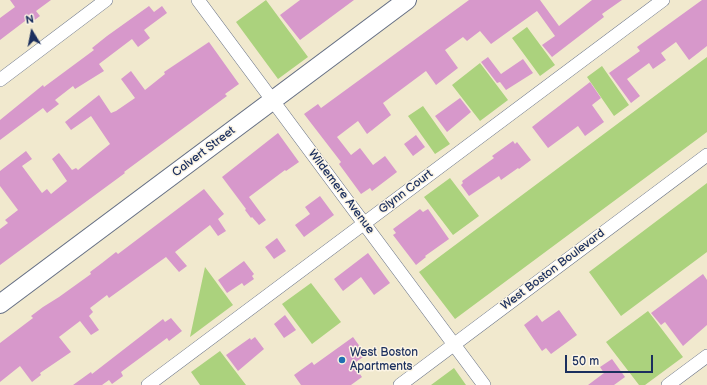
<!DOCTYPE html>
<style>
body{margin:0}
#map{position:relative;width:707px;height:385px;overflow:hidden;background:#f1e9ce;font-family:"Balsamiq Sans",sans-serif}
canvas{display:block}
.north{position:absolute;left:12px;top:12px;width:40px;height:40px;-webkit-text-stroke:3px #fcf5e5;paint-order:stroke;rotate:350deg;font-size:11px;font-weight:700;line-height:16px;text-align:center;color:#1b2f5e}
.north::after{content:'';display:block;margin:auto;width:14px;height:18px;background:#1b2f5e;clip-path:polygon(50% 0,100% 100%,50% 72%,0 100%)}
.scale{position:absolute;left:565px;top:355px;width:88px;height:18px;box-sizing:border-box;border:2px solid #1b2f5e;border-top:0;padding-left:5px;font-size:12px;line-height:14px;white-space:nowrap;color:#1b2f5e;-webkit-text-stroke:3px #fcf5e5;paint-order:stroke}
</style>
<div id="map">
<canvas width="707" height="385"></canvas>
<div class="north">N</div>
<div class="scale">50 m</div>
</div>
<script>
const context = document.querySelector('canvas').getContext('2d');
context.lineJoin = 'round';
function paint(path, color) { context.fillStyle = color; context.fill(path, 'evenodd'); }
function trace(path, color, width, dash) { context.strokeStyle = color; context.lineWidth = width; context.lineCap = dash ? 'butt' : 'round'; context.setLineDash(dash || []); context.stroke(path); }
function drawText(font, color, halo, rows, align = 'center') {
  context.font = font + ' "Balsamiq Sans",sans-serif'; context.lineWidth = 3; context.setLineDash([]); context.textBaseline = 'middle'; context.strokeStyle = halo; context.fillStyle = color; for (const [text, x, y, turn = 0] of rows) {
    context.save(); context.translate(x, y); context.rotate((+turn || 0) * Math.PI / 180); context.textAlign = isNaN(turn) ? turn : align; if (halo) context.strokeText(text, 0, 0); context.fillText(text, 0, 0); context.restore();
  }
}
paint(new Path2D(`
 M266,0L308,57L278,79L236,22Z
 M527,27L555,65L540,76L512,38Z
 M707,57V132L455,319L419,272Z
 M480,63L508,100L480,121L452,85Z
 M602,66L629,105L614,116L587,77Z
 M423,106L450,144L435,154L408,116Z
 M450,178L479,216L453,235L424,197Z
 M707,183V252L621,316L589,272Z
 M205,267L233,305L190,337Z
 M311,283L341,322L312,344L282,304Z
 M648,311L683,357L645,385H639L606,342Z
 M220,351L246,385H200L191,372Z
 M454,368L466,385H431Z`), '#abd27d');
paint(new Path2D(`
 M10,0H51L36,11L40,16L32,22L30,18L25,21L0,40V18L15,7Z
 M300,0H354L300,40L280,15Z
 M469,0H540L559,26L592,0H622L602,14L604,17L552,57L542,45L555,36L537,11L491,44L480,31L467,41L463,37L445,50L458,68L436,85L426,71L383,103L391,115L367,134L358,121L337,137L351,155L360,148L373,165L385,156L397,172L372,191L370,188L361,194L339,164L341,162L304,114L318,104L321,108Z
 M702,0H707V46L689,60L676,42L661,53L666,60L653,69L649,63L627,79L640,96L631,103L609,73L640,51L637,47Z
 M149,6L154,12L162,6L167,13L144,30L150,38L138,47L132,39L99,64L104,71L75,89L73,86L55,100L59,104L47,113L43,108L0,140V120L43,85L44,87L94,50L92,48L107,36Z
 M209,42L239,84L225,94L227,96L124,172L125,173L0,265V229L8,223L5,220L18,210L0,186V171L26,151L32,159L22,166L42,193L47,189L51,194L67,181L52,159L59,153L72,170L76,168L78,170L110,144L91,116L71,130L65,122L99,95L111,113L116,111L135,98L121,79L131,71L145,90L165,74L164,72Z
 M488,57L501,74L523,59L533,73L506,90L500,82L497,83L481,62Z
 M590,82L601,98L592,105L604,122L585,136L578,126L548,148L532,127Z
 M460,98L471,112L447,132L435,116Z
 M278,133L299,162L286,171L285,170L249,197L266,220L259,225L252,217L251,218L245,210L246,209L222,177Z
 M416,135L425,147L413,156L404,144Z
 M513,141L515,144L517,142L531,160L519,169L518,168L501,180L499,176L469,196L461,185L463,183L462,181L494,158L492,156Z
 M204,189L224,214L218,219L226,231L218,236L210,225L175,252L187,266L179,272L166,257L109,298L107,295L90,308L93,312L89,316L99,330L91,335L80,321L59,337L71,352L40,373L41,375L32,382L20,366L0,382V343L33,318L31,316L43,307L59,297L91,274L90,272L102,263L116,252L118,254Z
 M320,196L334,215L304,237L295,225L310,214L305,207Z
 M420,209L423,212L428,209L449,239L425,256L426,257L416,265L393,235L396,233L393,229Z
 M277,238L286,251L274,259L265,247Z
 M368,253L390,283L374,295L361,277L343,291L334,279Z
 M244,261L254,274L252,276L254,279L244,286L242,283L227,293L218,280Z
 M703,274L707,280V325L683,346L665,322L661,325L651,313Z
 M559,310L577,335L551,354L546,348L542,351L524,325L537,315L542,322Z
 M285,315L296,330L284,338L274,324Z
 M171,318L182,331L169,341L167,338L140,358L121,372L123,376L112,384L109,380L102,385H73L91,372L92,374L163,319L165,322Z
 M255,337L264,349L238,371L226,355L250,338L251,340Z
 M353,337L366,355L353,364L362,377L351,385H301L294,375L312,362L314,365Z
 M612,359L625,377L614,385H588L604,373L600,367Z`), '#d798cb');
const street = new Path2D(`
 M198,0L484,385
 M0,80L106,0
 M148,385L663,0
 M400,385L707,155
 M668,385L707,356`);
const secondary = new Path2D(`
 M0,304L407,0`);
trace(street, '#667085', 14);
trace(secondary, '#667085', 20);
trace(street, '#fff', 13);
trace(secondary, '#fff', 18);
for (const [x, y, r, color] of [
 [342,360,4,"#1f6fb2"]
]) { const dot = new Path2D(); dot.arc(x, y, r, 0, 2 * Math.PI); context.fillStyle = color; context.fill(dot); trace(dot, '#fcf5e5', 1.5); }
drawText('12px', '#1b2f5e', '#fcf5e5', [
 ["Calvert Street",204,152,-37],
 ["Wildemere Avenue",341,192,53],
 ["Glynn Court",406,192,-37],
 ["West Boston Boulevard",553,270,-37]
]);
drawText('12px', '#1b2f5e', '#fcf5e5', [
 ["West Boston",350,353],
 ["Apartments",350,367]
], 'left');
</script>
